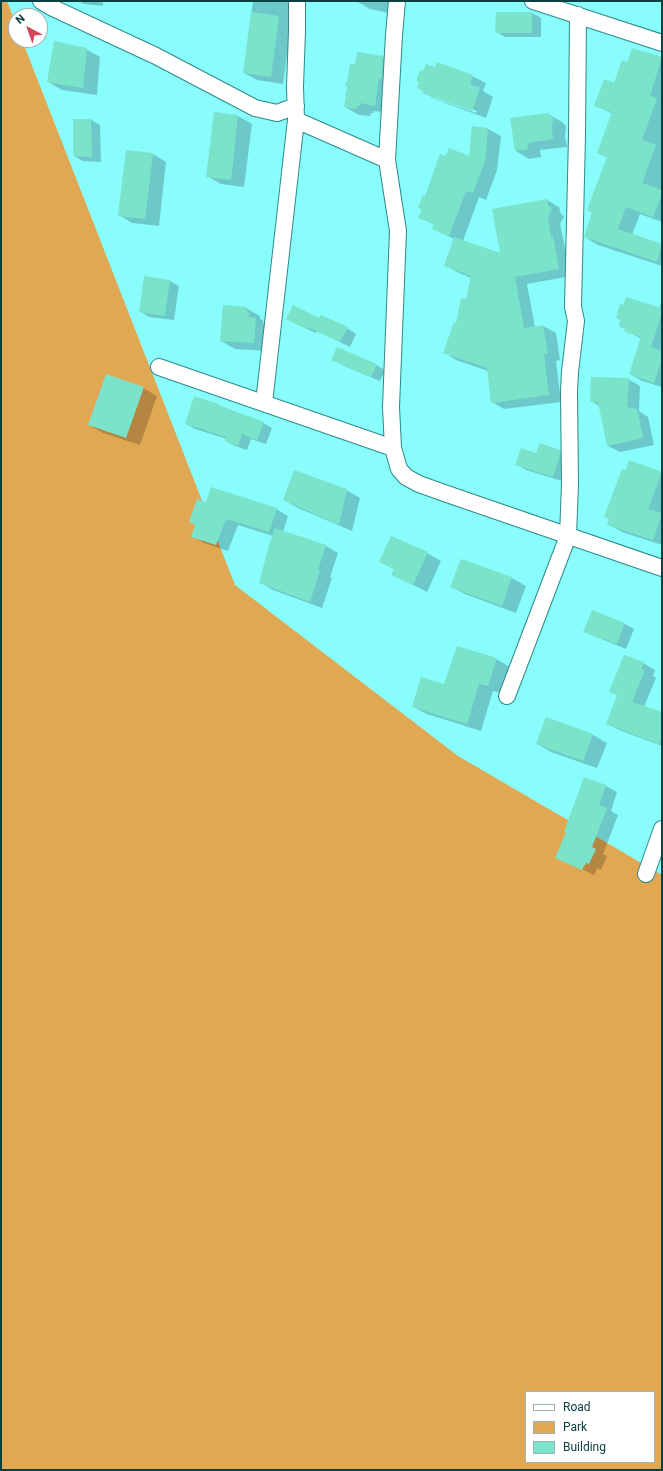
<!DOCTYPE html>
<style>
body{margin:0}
#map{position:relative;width:663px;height:1471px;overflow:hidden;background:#89fcfc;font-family:Roboto,sans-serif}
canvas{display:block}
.frame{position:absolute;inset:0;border:2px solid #0b4040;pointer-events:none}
.legend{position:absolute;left:525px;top:1391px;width:130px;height:72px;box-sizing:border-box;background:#fff;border:1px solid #9db3b3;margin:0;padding:5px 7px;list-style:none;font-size:12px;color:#0b4040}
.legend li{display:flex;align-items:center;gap:8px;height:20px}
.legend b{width:20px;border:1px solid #9db3b3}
.north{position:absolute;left:8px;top:8px;width:40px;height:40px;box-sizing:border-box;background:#fff;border:1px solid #9db3b3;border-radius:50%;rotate:319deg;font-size:11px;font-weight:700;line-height:16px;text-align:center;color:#0b4040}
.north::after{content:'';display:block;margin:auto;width:14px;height:18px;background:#d5455c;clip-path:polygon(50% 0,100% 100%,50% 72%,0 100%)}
</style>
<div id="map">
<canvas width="663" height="1471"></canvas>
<div class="frame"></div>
<ul class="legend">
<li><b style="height:5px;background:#fff"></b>Road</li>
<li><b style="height:11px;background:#e1a853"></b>Park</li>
<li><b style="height:11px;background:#7be3c9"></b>Building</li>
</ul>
<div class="north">N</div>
</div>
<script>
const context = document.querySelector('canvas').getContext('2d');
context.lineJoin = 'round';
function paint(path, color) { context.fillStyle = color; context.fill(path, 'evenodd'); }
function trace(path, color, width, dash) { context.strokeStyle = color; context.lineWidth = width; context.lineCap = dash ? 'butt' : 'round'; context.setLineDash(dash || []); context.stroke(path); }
paint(new Path2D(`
 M1,1H7L16,24V40H22L235,585L458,756L662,875V1470H1ZM526,1392H654V1462H526Z`), '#e1a853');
paint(new Path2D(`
 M79,1H103V6L84,4Z
 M253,1H296L294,4L283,84L257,80L244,73Z
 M356,1H401L398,15L370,9Z
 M532,13L541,18V37H505L496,32Z
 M86,49L100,57L97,95L62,90L48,82Z
 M633,49L662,59V222L640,214L632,235L662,245V266L598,245L585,237L608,158L598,153L613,114L595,105L615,84L628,63Z
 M358,53L383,57L397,65L388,113L374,111L373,113H371L370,116L359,115L345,107L348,83L356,65Z
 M436,68L472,76L486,83L483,91L493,97L486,118L437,100L423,92L424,91L418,88L424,72ZM432,95L477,111L476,113L436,99Z
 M215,114L238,116L252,124L244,187L221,184L207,176Z
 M548,114L562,122L566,126L565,137L567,147L540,150L541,157L529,159L516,151Z
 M91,120L100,125L101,162L83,161L74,156Z
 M488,129L501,136L497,170L486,200L479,197L463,241L502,255L547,200L559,207L561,214L564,216L560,224L571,276L527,284L535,327L543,326L556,333L560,360L556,361L561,402L504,409L492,402L488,371L456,360L444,352L466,301L471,278L457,272L445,265L454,239L433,229L434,225L420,217L423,209L419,207L446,157H470Z
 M153,154L166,162L159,226L132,223L119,215Z
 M170,281L179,286L174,320L149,317L140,311Z
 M662,301V387L642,381L630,374L642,339L626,331L625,329L620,326L659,308Z
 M246,308L260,316V319L263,320V323L270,327L268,351L235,349L221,341Z
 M296,324L347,328L356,334L350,347L317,331L316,333Z
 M333,359L376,365L385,370L380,381L342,365Z
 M628,379L640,386L639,411L648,417L654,445L620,452L608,446L600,406L591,401Z
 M143,388L157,396L140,445L103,433L89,425Z
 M218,405L227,410L263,423L272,428L266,444L251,439L247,450L235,446L226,441L227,439L195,429L186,424Z
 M560,451L569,456L562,481L526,470L517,464L537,454Z
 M661,473H662V545L622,532L608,524Z
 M346,490L360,498L352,531L298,508L284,500Z
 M207,503L276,509L288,516L283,532L326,546L338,553L330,577L332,578L322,608L273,590L261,583L273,536L238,525L228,551L204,543L192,536Z
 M427,553L441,561L427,592L392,574L395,570L380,561Z
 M461,560L512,578L526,586L516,613L465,594L452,587Z
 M625,624L634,629L626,649L594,636L585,631Z
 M496,659L510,667L502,693L493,691L481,731L427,714L413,707L445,685Z
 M643,663L655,670L653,676L656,678L644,707L662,714V746L619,730L607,723L618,696Z
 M546,719L593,735L607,743L597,768L551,752L537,744Z
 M585,778L606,786L617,792L611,811L618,815L603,854L607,856L601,870L597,868L594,875L557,857L567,832Z`), '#0003');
paint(new Path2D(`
 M251,12L279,16L271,77L243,73Z
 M496,12H532V33H495Z
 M54,41L87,48L83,88L47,82Z
 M632,48L662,57L650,96L657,98L642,140L656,145L642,183L662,190V194L653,217L626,207L618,229L662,244L657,262L584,237L592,213L587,210L607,157L597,153L612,112L594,106L604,79L614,83L622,60L627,62Z
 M357,52L383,56L382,79L379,78L375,106L360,103V106H357L356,109L344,107L347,88L345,84L347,82L350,64H355Z
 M437,62L473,75L470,84L480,88L472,111L422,93L423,90L417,88L419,82L416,81L420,70L423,71L426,64L435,67Z
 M214,112L238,115L231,180L206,177Z
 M548,113L553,118L552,129L553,139L527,143L528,149L515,151L510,118Z
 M73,119H91L92,157L73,156Z
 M472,126L488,128L485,162L473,193L466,191L449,236L432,229L434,224L418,218L422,209L418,208L423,195L425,196L440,154L445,156L449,148L469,156Z
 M126,150L153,153L145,219L118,216Z
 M547,199L548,206L552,208L548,217L551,237L553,236L559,269L515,277L524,328L543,325L548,354H544L549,395L491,403L487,368L443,353L454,322L456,323L461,298L466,299L471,276L444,266L454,237L500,253L492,209Z
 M144,276L170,280L165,316L139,312Z
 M626,297L662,308V312L651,347L662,351V358L654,383L629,374L641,337L625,332L624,328L619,327L620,320L616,318L620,304L623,305Z
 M223,305L247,307L246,311L249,312V317L256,318L254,343L220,341Z
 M293,305L319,318L321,315L348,327L340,342L307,327L306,329L286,319Z
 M337,347L377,364L371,377L331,360Z
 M106,374L144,387L126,438L88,425Z
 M591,377L629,378L627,407L637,409L643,438L607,446L598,402H590Z
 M194,396L219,404L218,405L264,422L257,440L242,434L238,446L225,441L226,437L185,424Z
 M540,443L560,450V455L553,477L515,465L521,448L536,453Z
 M629,460L662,472L648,509L662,513L653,540L607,525L609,519L604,517L622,469L626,470Z
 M294,470L347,489L339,525L283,500Z
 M211,487L277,508L269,532L226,519L216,545L191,537L195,525L189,522L197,499L206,502Z
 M275,528L326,545L318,569L320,570L310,602L259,583L269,545Z
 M391,536L428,552L413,585L391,575L394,569L379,562Z
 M461,559L512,577L502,606L450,587Z
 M592,610L625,623L617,644L583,632Z
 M457,646L497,658L488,686L479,684L467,724L412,707L421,677L444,684Z
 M624,655L644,662L641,669L645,670L632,702L662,712V735L659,744L606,724L617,695L609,692Z
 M546,717L593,734L583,761L536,744Z
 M584,777L606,785L599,805L607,808L592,847L596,849L589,864L586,863L582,870L555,858L566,832H564Z`), '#7be3c9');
const minor = new Path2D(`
 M41,1L51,7L156,56L255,108L277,113L296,106
 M397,1L394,35L387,160L398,231L391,407L393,448L399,469L406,477L419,484L447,494L662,568
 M533,1L662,43
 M296,120L387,160
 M159,367L393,448
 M264,403L296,120L295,86L297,31V1
 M507,696L568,536L570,484L569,392L570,372L576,321L573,307L577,135L578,15
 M646,874L662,829`);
trace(minor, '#2d8989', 18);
trace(minor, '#fff', 16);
</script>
